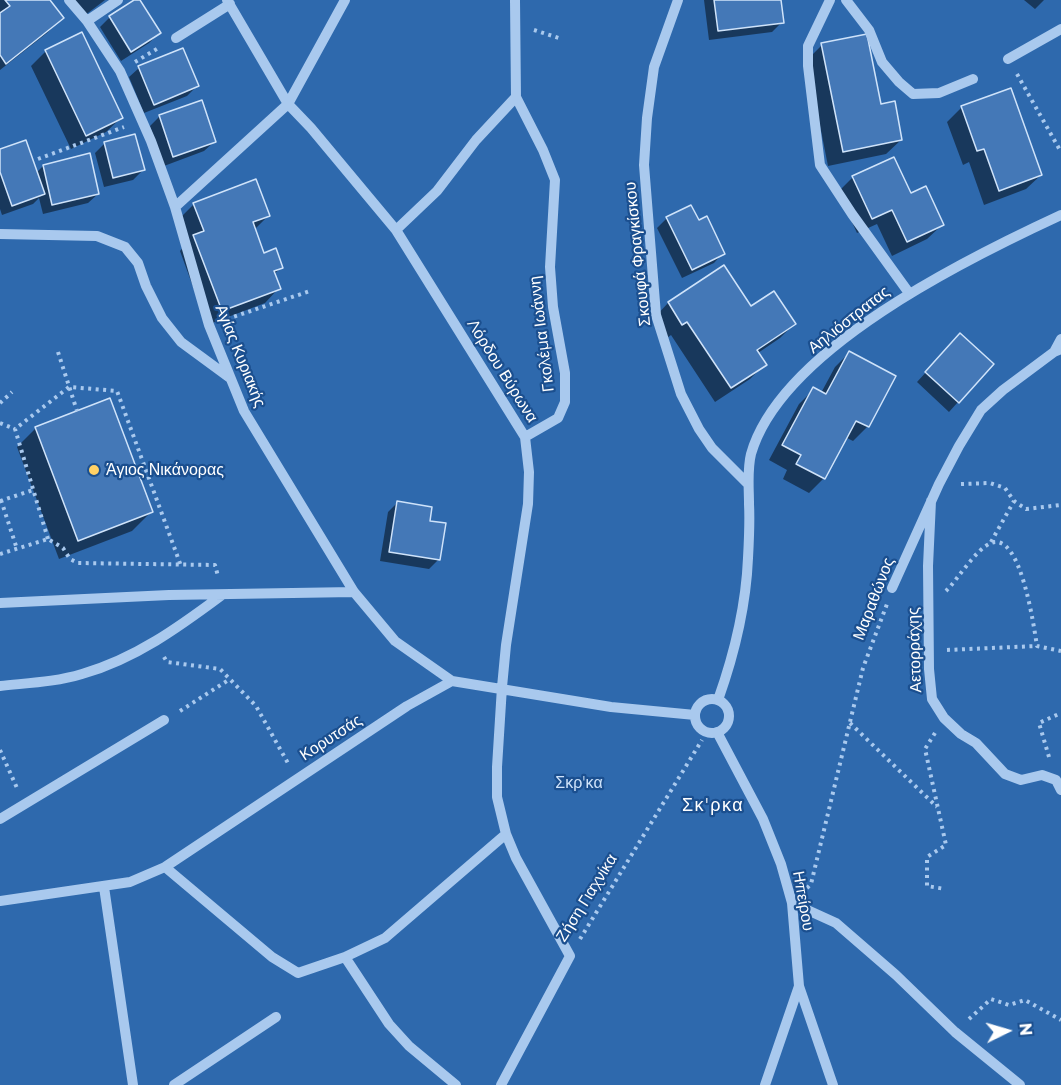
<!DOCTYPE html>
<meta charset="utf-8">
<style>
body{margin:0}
#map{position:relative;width:1061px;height:1085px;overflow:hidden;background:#1b4f8f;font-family:Montserrat,sans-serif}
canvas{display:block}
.north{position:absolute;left:977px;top:1001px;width:60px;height:60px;-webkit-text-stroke:4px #1b4f8f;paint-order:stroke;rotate:85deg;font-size:16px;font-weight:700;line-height:24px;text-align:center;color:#fff}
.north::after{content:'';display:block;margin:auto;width:21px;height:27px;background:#fff;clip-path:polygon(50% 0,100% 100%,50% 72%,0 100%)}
</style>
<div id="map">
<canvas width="1061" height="1085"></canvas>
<div class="north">N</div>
</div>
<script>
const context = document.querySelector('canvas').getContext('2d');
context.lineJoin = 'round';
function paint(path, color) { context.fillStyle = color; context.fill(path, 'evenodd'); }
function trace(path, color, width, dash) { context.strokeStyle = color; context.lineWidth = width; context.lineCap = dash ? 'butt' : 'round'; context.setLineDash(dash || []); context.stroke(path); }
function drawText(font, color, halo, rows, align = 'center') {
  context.font = font + ' Montserrat,sans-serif'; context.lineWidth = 4.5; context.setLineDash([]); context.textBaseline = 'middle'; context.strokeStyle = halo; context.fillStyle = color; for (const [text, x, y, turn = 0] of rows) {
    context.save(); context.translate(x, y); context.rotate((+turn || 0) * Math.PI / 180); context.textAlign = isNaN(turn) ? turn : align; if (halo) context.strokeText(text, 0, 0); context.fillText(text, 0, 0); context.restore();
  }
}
paint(new Path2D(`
 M0,0H1061V1085H0Z`), '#2e69ad');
paint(new Path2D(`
 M0,0H48L62,18L47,33L0,70Z
 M72,0H105L84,16Z
 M138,0L159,33L149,43L121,61L100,27L110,17Z
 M704,0H779L782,22L772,32L709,40Z
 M1024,0H1044L1035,9Z
 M822,45L880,106L901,140L886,154L828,166L807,60Z
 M46,51L121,118L106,132L71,149L31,66Z
 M139,68L197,86L187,96L144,113L129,77Z
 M962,107L1041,175L1026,189L984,205L969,162L963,165L947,122Z
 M160,116L214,142L204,151L164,166L150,126Z
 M105,143L143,170L133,180L104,187L95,153Z
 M0,151L36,173L43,166L98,194L88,203L43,214L39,198L33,204L2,215L0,209Z
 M853,177L910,195L942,225L927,239L892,256L877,224L857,233L838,192Z
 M194,204L268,216L254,230L263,255L281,268L274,274L279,288L265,303L207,325L180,251L188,242L179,219Z
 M667,218L723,253L714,263L682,278L657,228Z
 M723,267L751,308L794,324L780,338L758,353L765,364L750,379L715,402L671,335L667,338L654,318L668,303Z
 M951,345L958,402L949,412L917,382Z
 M849,353L894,376L867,427L853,441L845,437L824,478L809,493L783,479L787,470L769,460L799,404L814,389L821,393L835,367Z
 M36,428L151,512L132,531L59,559L17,447Z
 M397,503L428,522L438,560L429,569L380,561L388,512Z`), '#0007');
const building = new Path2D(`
 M5,0H50L64,18L6,64L0,55V13L10,6Z
 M134,0H140L161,33L131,52L109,16Z
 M714,0H781L784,23L718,31Z
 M82,32L123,118L86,136L45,50Z
 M867,34L881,104L895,101L902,140L843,152L821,43Z
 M183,48L199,86L154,105L138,66Z
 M1011,88L1042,175L999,191L984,149L977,151L961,106Z
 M202,100L216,142L173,157L159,115Z
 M135,134L145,170L113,178L104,142Z
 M26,140L45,194L12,206L0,172V149Z
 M90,153L99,194L52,205L43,165Z
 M894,157L911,193L926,186L944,225L907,242L892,210L872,219L852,176Z
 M256,179L270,216L253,222L264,253L276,248L283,268L274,271L281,289L222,311L193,235L204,231L193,203Z
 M691,205L699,220L707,216L725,254L692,270L666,217Z
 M724,265L751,306L774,291L796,324L757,350L767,365L731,388L687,322L682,325L668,302Z
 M960,333L994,364L959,403L925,372Z
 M849,351L896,376L869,427L856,421L825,479L796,464L801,455L782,445L813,387L826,394Z
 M110,398L153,512L78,541L35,427Z
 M397,501L432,507L430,521L446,523L440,560L389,552Z`);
paint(building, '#4478b7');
trace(building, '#cfe3fa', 1.5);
trace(new Path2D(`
 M534,30L562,39
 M135,62L160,47
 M1017,74L1061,152
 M38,159L124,127
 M227,319L310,291
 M58,352L77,411
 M0,403L12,392
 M0,423L15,429
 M961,484L990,483L1005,488L1014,501L1026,509L1061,505
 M1,500L17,549
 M0,501L33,490
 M48,539L15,429L69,387L117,391L181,566
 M991,542L1014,501
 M0,554L48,539L63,548L70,559L78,563L215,565L218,576
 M946,591C958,579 976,549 991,543C1021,531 1034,628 1037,646L1061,651
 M947,650L1037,646
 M164,657L167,662L220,669L256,706L289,765
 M180,711L230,679
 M850,723L937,807
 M935,733L925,749L946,845L927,857V886L945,889
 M0,750L17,788
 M1049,757L1039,723L1061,713
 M807,888L811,884L863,668L887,604
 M580,939L702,740
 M969,1019L991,999L1009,1005L1025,1000L1061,1020`), '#a9c9ee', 4, [3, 4.5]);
trace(new Path2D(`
 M69,0L87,21L120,71L151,141L175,207L209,325L244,411L354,592L395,641L452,681
 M227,0L288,104L311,128L396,230L525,437L529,472L528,504L506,645L502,687L497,767V797L506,834L516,858L570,956L501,1085
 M515,0L516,97L543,150L555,180L550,267L553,307L565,373V402L558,418L525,437
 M678,0L654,67L647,118L644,165L656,315L681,394L699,429L712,448L748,484
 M830,0L808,46V66L820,165L852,214L909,293
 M846,0L869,30L882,62L899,82L913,94L939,93L973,79
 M87,21L118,0
 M176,38L230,4
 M1008,59L1061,29
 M175,207L288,104L345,0
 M396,230L437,191L476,140L516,97
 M0,234L97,236L125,247L138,263L146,286L162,318L181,342L230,378
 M1054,352L1061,339
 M931,501L928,566L929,669L932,699L944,718L961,734L976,743L1005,774L1021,780L1042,775L1056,780L1061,790
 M892,588L939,484L959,446L981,410L1003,390L1054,352L1061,349
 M0,603L169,595L354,592
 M0,686C27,683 56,682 82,674C135,659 179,627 222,595
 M695 716a17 17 0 1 1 34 0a17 17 0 1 1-34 0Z
 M718,700C734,655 746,607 748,558C749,540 750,522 749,504C749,488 747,470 751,454C781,349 968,258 1061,215
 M717,732L763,819L781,864L792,903L799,986L833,1085
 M0,819L164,720
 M165,867L272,957L298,973L345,957L385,938L506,834
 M104,887L133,1085
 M0,901L130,882L165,867L407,706L452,681L611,707L695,715
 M792,903L836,923L896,975L955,1032L1020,1085
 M345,957L389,1024L409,1046L456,1085
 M174,1085L276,1017
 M765,1085L799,986`), '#a9c9ee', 10);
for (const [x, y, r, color] of [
 [94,470,6,"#ffd166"]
]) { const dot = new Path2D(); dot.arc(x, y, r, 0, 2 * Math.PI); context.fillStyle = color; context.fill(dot); trace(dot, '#1b4f8f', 2); }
drawText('16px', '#fff', '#1b4f8f', [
 ["Σκουφά Φραγκίσκου",638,254,-96],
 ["Αηλιόστρατας",849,320,-38],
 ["Γκολέμα Ιωάννη",542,334,-97],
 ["Αγίας Κυριακής",240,356,68],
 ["Λόρδου Βύρωνα",502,371,58],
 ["Μαραθώνος",874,599,-69],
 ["Αετορράχης",915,650,-92],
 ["Κορυτσάς",331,738,-33],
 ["Ζήση Γιαχνίκα",587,898,-58],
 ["Ηπείρου",803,901,80]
]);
drawText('16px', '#fff', '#1b4f8f', [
 ["Άγιος Νικάνορας",106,470]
], 'left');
drawText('16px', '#cfe3fa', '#1b4f8f', [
 ["Σκρ'κα",579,783]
]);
context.letterSpacing = '1.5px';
drawText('18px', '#fff', '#1b4f8f', [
 ["Σκ'ρκα",713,806]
]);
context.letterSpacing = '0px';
</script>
